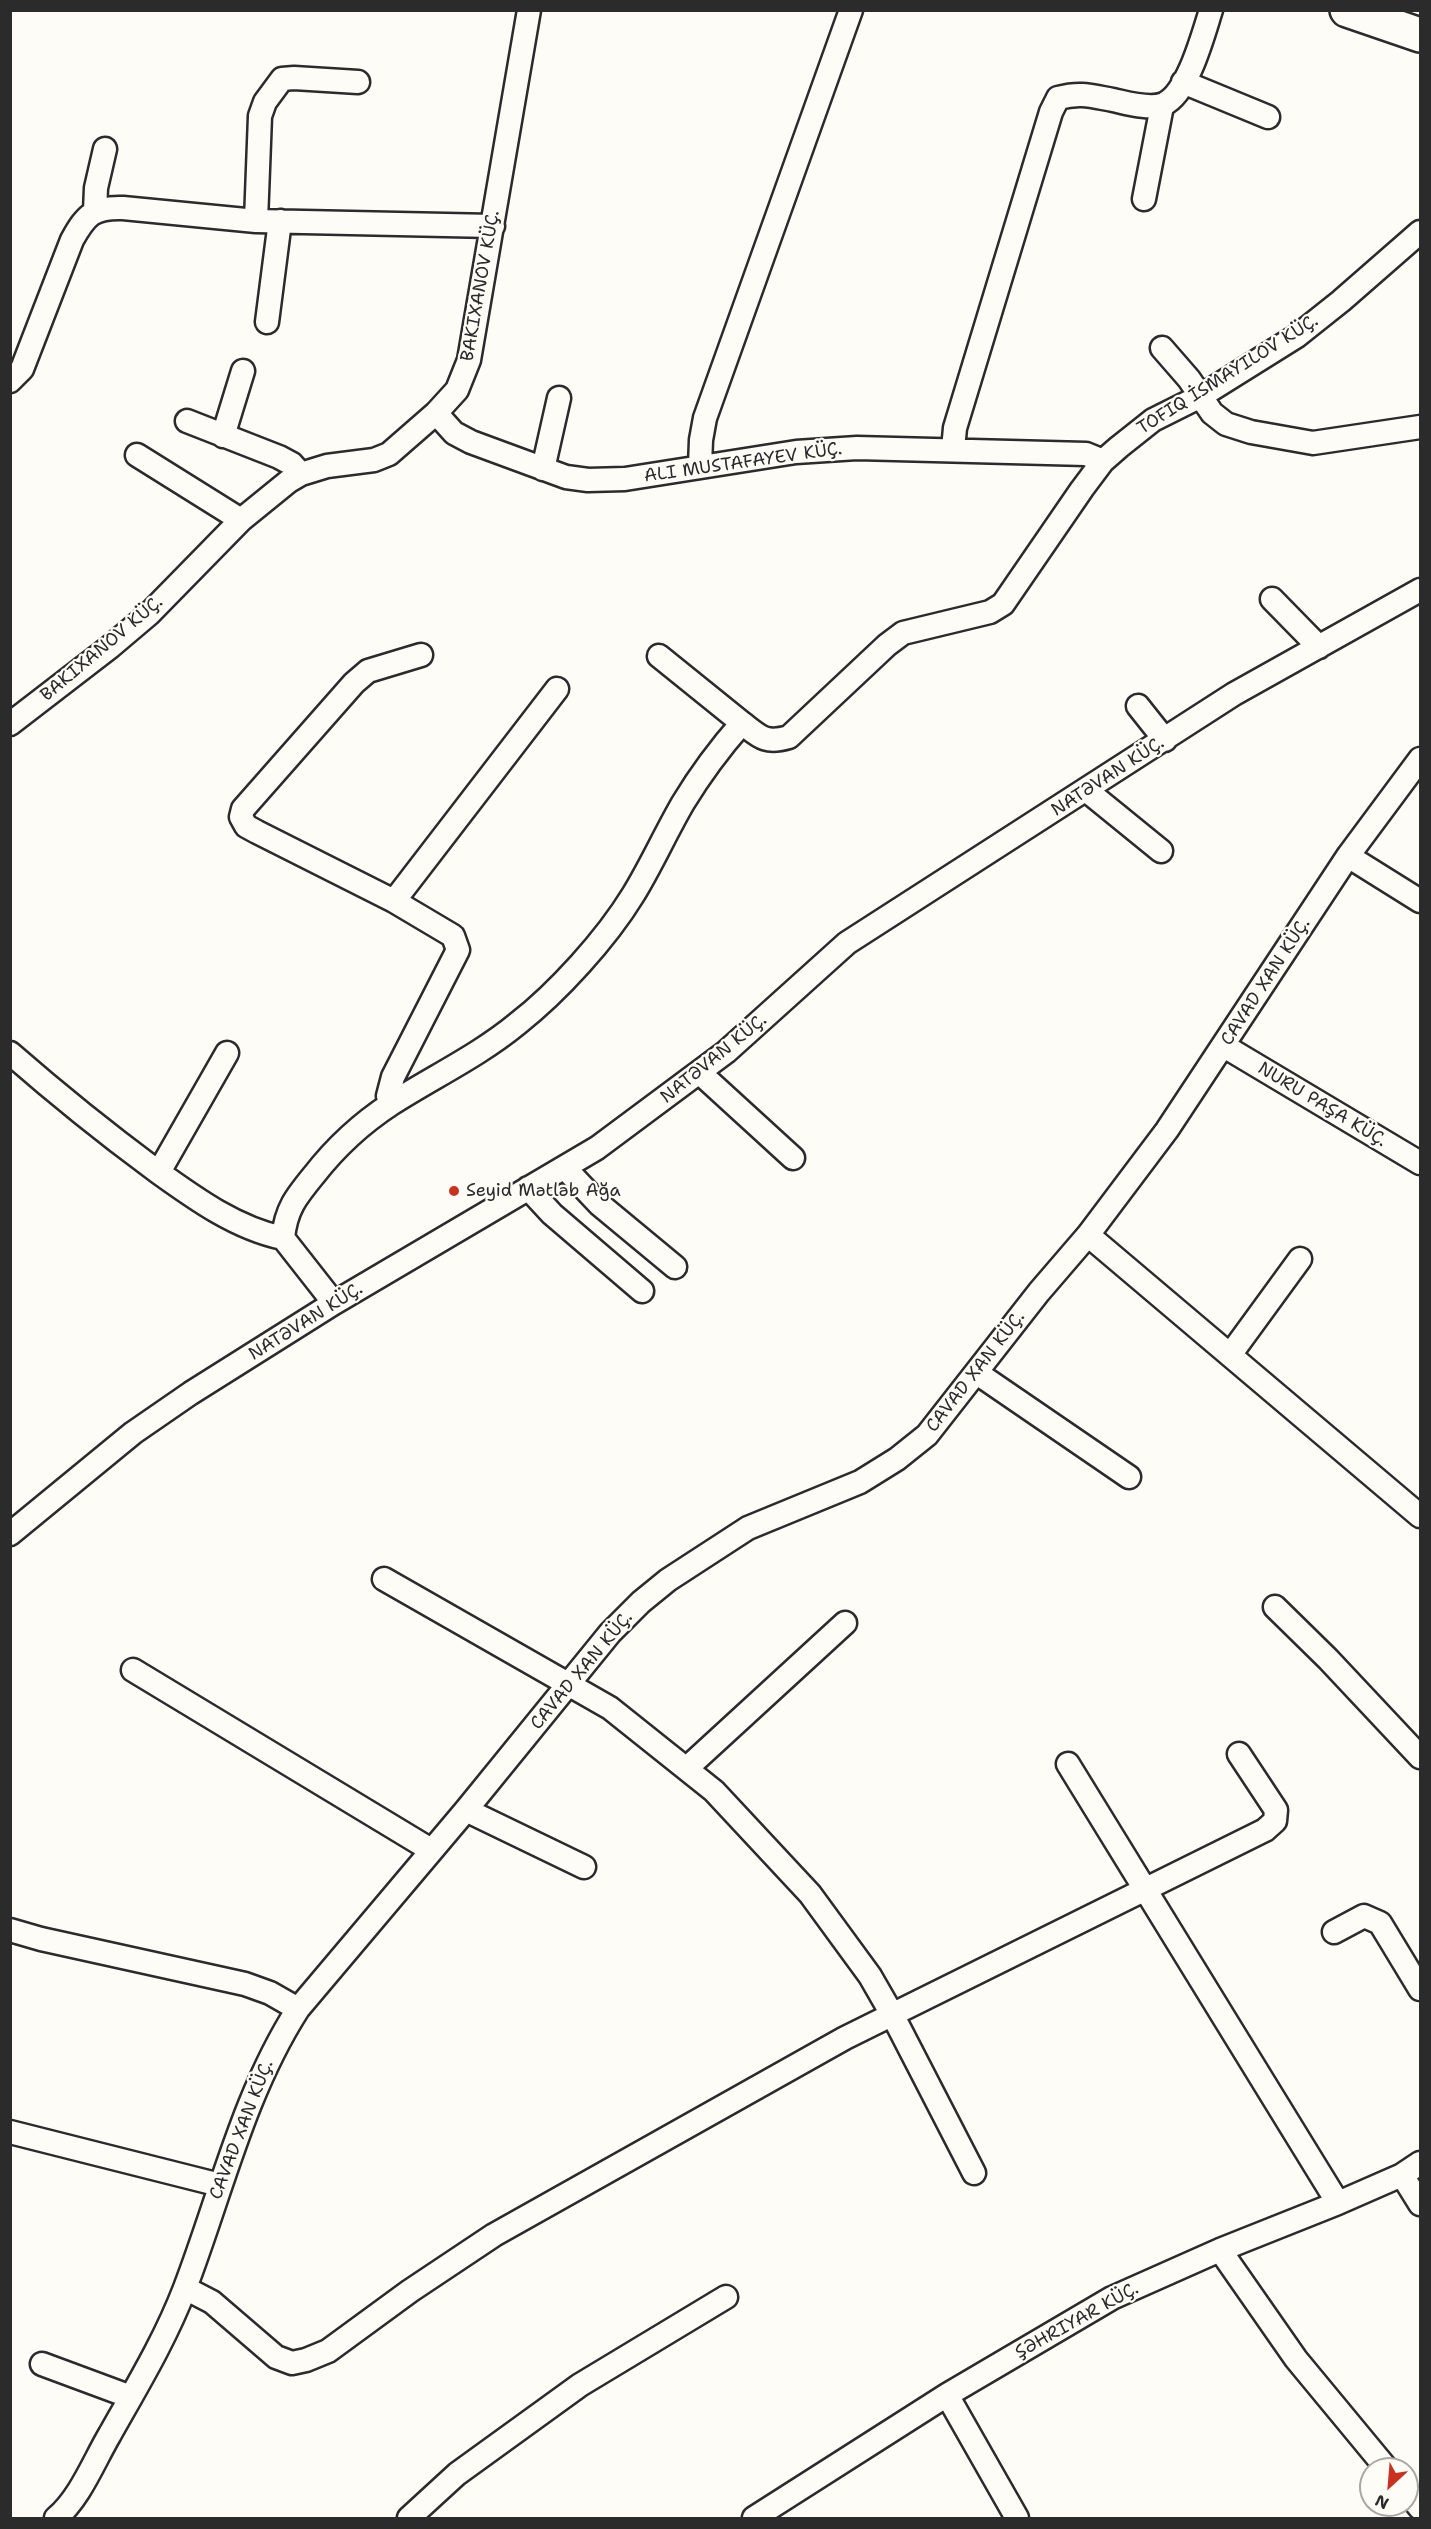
<!DOCTYPE html>
<meta charset="utf-8">
<style>
body{margin:0}
#map{position:relative;width:1431px;height:2529px;overflow:hidden;background:#fdfcf7;font-family:"Shantell Sans",sans-serif}
canvas{display:block}
.frame{position:absolute;inset:0;border:12px solid #2b2b2b;pointer-events:none}
.north{position:absolute;left:1359px;top:2457px;width:60px;height:60px;box-sizing:border-box;background:#fdfcf7;border:2px solid #a9a8a5;border-radius:50%;rotate:206deg;font-size:16px;font-weight:700;line-height:24px;text-align:center;color:#2b2b2b}
.north::after{content:'';display:block;margin:auto;width:21px;height:27px;background:#c8321e;clip-path:polygon(50% 0,100% 100%,50% 72%,0 100%)}
</style>
<div id="map">
<canvas width="1431" height="2529"></canvas>
<div class="frame"></div>
<div class="north">N</div>
</div>
<script>
const context = document.querySelector('canvas').getContext('2d');
context.lineJoin = 'round';
function trace(path, color, width, dash) { context.strokeStyle = color; context.lineWidth = width; context.lineCap = dash ? 'butt' : 'round'; context.setLineDash(dash || []); context.stroke(path); }
function drawText(font, color, halo, rows, align = 'center') {
  context.font = font + ' "Shantell Sans",sans-serif'; context.lineWidth = 4.5; context.setLineDash([]); context.textBaseline = 'middle'; context.strokeStyle = halo; context.fillStyle = color; for (const [text, x, y, turn = 0] of rows) {
    context.save(); context.translate(x, y); context.rotate((+turn || 0) * Math.PI / 180); context.textAlign = isNaN(turn) ? turn : align; if (halo) context.strokeText(text, 0, 0); context.fillText(text, 0, 0); context.restore();
  }
}
const street = new Path2D(`
 M1183,82L1268,117
 M1144,199L1162,106
 M95,211L96,188L105,149
 M256,221L260,116L265,102L282,79L294,78L358,82
 M267,322L280,221
 M1162,348L1189,379L1212,413L1226,424L1251,432L1313,443L1420,427
 M10,381L22,369L72,240C86,215 93,207 123,208L256,221L493,226
 M436,413L454,433L471,442L566,477L588,480L625,479L796,452L857,448L1086,454L1103,461
 M187,421L279,457L292,464L301,474
 M223,436L243,371
 M953,449L955,428L1051,112L1058,98C1081,92 1091,96 1113,100C1127,103 1150,110 1164,104C1188,93 1203,35 1211,10
 M137,455L241,520
 M700,466L701,440L705,418L851,10
 M543,469L559,398
 M1272,599L1319,647
 M659,656L742,723
 M1138,706L1165,740
 M10,724L110,647L149,614L241,520L289,481L301,474L327,466L374,460L389,454L436,413L457,390L469,360L529,10
 M1086,790L1161,851
 M1348,856L1420,901
 M394,901L557,689
 M1224,1046L1420,1163
 M10,1053C57,1094 104,1132 154,1169C193,1197 235,1228 283,1238
 M700,1073L793,1158
 M391,1104L388,1096L393,1077L458,950L453,936L394,901L257,832L246,826L241,817L243,809L354,683L368,671L421,655
 M565,1168L599,1204L675,1267
 M159,1172L227,1053
 M528,1188L552,1214L642,1291
 M1088,1235L1420,1516
 M334,1303L283,1238C286,1209 296,1197 314,1175C335,1148 362,1123 391,1104C433,1077 478,1056 517,1024C558,992 606,939 633,895C651,866 665,834 683,803C700,775 720,748 742,723C760,737 765,744 789,737L887,645L903,633L990,612L1003,604L1082,489L1103,461L1119,447L1153,420L1201,396L1297,336L1341,301L1420,232
 M1230,1355L1300,1259
 M977,1373L1129,1477
 M10,1534L133,1433L191,1393L334,1303L597,1148L726,1052L847,943L1234,694L1420,590
 M384,1579L610,1708L714,1791L810,1894L870,1976L893,2016L974,2173
 M1275,1607L1328,1659L1420,1757
 M133,1670L431,1850
 M1068,1764L1338,2203
 M687,1768L845,1623
 M466,1810L584,1867
 M10,1930L41,1939L245,1984L270,1993L298,2009
 M1334,1932L1364,1916L1380,1923L1420,1989
 M10,2132L220,2185
 M1402,2175L1420,2204
 M1220,2250L1296,2359L1387,2469
 M185,2288L212,2302L276,2357L292,2363L306,2360L328,2351L410,2291L494,2235L845,2038L1265,1830L1275,1821L1276,1810L1239,1754
 M42,2364L131,2397
 M947,2395L1017,2518
 M1407,2492L1420,2508
 M56,2518C80,2498 94,2461 110,2434C137,2386 165,2340 185,2288C221,2194 243,2095 298,2009L466,1810L610,1633L641,1602L668,1580L748,1528L860,1482L897,1459L927,1435L1039,1292L1088,1235L1167,1130L1348,856L1420,759
 M409,2518L457,2474L580,2385L726,2297
 M754,2518L947,2395L1112,2298L1220,2250L1338,2203L1402,2175L1420,2163`);
const secondary = new Path2D(`
 M1347,10L1420,35`);
trace(street, '#2b2b2b', 27);
trace(secondary, '#2b2b2b', 38);
trace(street, '#fdfcf7', 22);
trace(secondary, '#fdfcf7', 33);
for (const [x, y, r, color] of [
 [454,1191,6,"#c8321e"]
]) { const dot = new Path2D(); dot.arc(x, y, r, 0, 2 * Math.PI); context.fillStyle = color; context.fill(dot); trace(dot, '#fdfcf7', 2); }
drawText('18px', '#2b2b2b', '#fdfcf7', [
 ["BAKIXANOV KÜÇ.",481,286,-80],
 ["TOFIQ İSMAYILOV KÜÇ.",1228,375,-32],
 ["ALI MUSTAFAYEV KÜÇ.",743,463,-8],
 ["BAKIXANOV KÜÇ.",102,649,-40],
 ["NATƏVAN KÜÇ.",1108,777,-33],
 ["CAVAD XAN KÜÇ.",1266,982,-57],
 ["NATƏVAN KÜÇ.",714,1059,-39],
 ["NURU PAŞA KÜÇ.",1322,1105,31],
 ["NATƏVAN KÜÇ.",306,1322,-32],
 ["CAVAD XAN KÜÇ.",976,1372,-52],
 ["CAVAD XAN KÜÇ.",582,1671,-50],
 ["CAVAD XAN KÜÇ.",242,2130,-69],
 ["ŞƏHRIYAR KÜÇ.",1077,2321,-29]
]);
drawText('18px', '#2b2b2b', '#fdfcf7', [
 ["Seyid Mətləb Ağa",466,1191]
], 'left');
</script>
